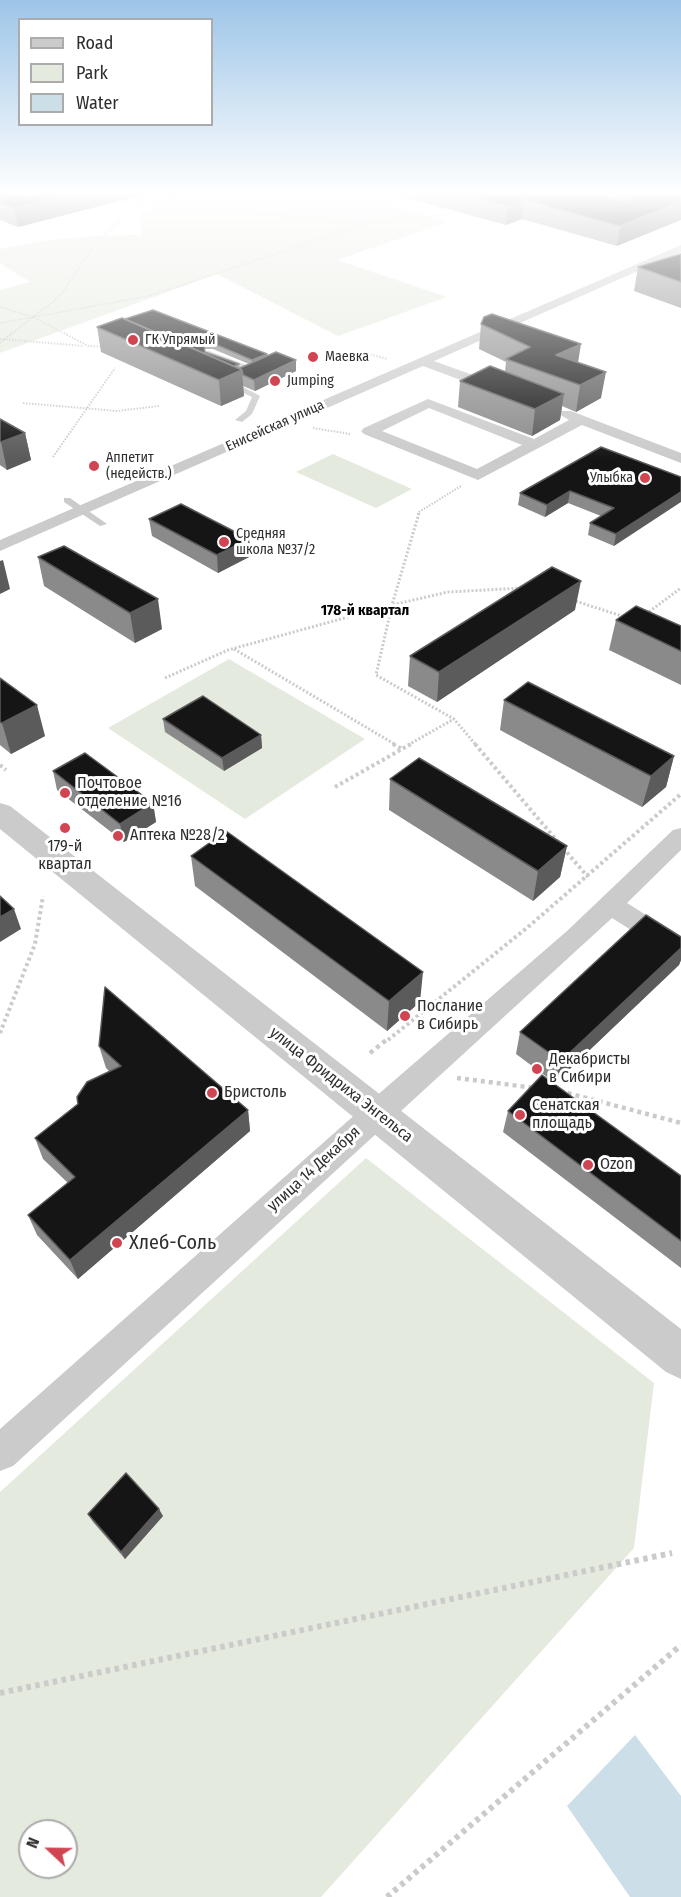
<!DOCTYPE html>
<meta charset="utf-8">
<style>
body{margin:0}
#map{position:relative;width:681px;height:1897px;overflow:hidden;background:#fff;font-family:"Fira Sans Condensed",sans-serif}
canvas{display:block}
.legend{position:absolute;left:18px;top:18px;width:195px;height:108px;box-sizing:border-box;background:#fff;border:2px solid #ababab;margin:0;padding:8px 10px;list-style:none;font-size:18px;color:#2e2e2e}
.legend li{display:flex;align-items:center;gap:12px;height:30px}
.legend b{width:30px;border:2px solid #ababab}
.north{position:absolute;left:18px;top:1819px;width:60px;height:60px;box-sizing:border-box;background:#fff;border:2px solid #ababab;border-radius:50%;rotate:292deg;font-size:16px;font-weight:700;line-height:24px;text-align:center;color:#2e2e2e}
.north::after{content:'';display:block;margin:auto;width:21px;height:27px;background:#d14553;clip-path:polygon(50% 0,100% 100%,50% 72%,0 100%)}
</style>
<div id="map">
<canvas width="681" height="1897"></canvas>
<ul class="legend">
<li><b style="height:8px;background:#cbcbcb"></b>Road</li>
<li><b style="height:16px;background:#e5eade"></b>Park</li>
<li><b style="height:16px;background:#ccdee8"></b>Water</li>
</ul>
<div class="north">N</div>
</div>
<script>
const context = document.querySelector('canvas').getContext('2d');
context.lineJoin = 'round';
function paint(path, color) { context.fillStyle = color; context.fill(path, 'evenodd'); }
function trace(path, color, width, dash) { context.strokeStyle = color; context.lineWidth = width; context.lineCap = dash ? 'butt' : 'round'; context.setLineDash(dash || []); context.stroke(path); }
function drawText(font, color, halo, rows, align = 'center') {
  context.font = font + ' "Fira Sans Condensed",sans-serif'; context.lineWidth = 6; context.setLineDash([]); context.textBaseline = 'middle'; context.strokeStyle = halo; context.fillStyle = color; for (const [text, x, y, turn = 0] of rows) {
    context.save(); context.translate(x, y); context.rotate((+turn || 0) * Math.PI / 180); context.textAlign = isNaN(turn) ? turn : align; if (halo) context.strokeText(text, 0, 0); context.fillText(text, 0, 0); context.restore();
  }
}
paint(new Path2D(`
 M186,193H350L448,222L337,260L447,297L338,336L217,274L0,353V290L30,282L0,263V249C47,238 94,235 142,235L140,213L190,195Z
 M333,454L412,489L376,508L296,472Z
 M229,659L365,739L245,819L108,728Z
 M366,1158L654,1383L634,1548L321,1897H0V1492ZM30,1831H66V1867H30Z`), '#e5eade');
paint(new Path2D(`
 M635,1735L681,1796V1897H630L567,1806Z`), '#ccdee8');
trace(new Path2D(`
 M112,200L364,223
 M0,307L33,317L67,335
 M0,323L149,296L368,223L467,212
 M10,335L60,296L97,242L148,193`), '#cbcbcb', 1.5, [1.5, 1.5]);
trace(new Path2D(`
 M64,333L88,346L105,347
 M0,339L84,346
 M0,343L12,333
 M338,355L362,352L387,359
 M23,403L117,411L159,406
 M313,428L350,434
 M53,457L115,368
 M418,515L419,512L461,486`), '#cbcbcb', 2, [1.5, 1.5]);
trace(new Path2D(`
 M419,513L392,605L376,675L454,719L476,745
 M572,600L625,617
 M646,614L681,588
 M234,649L396,745
 M165,678L228,650L392,605L448,592L522,588
 M408,745L454,719`), '#cbcbcb', 3, [2, 2]);
trace(new Path2D(`
 M393,744L402,749
 M475,744L558,842
 M0,765L6,770
 M335,787L411,744
 M563,848L588,877
 M0,1033L35,944L43,896
 M388,1040L528,927L681,794`), '#cbcbcb', 4, [3, 3]);
trace(new Path2D(`
 M370,1053L389,1038
 M457,1078L535,1088
 M560,1091L681,1123`), '#cbcbcb', 4.5, [4, 4]);
trace(new Path2D(`
 M0,1693L672,1553
 M387,1897L681,1645`), '#cbcbcb', 6, [4.5, 4.5]);
paint(new Path2D(`
 M209,351L254,368L255,370L248,372L206,355V351Z
 M226,381H232L260,396L252,414L242,422L235,420L246,411L252,397L226,385Z
 M64,498H70L107,524L100,526L64,502Z`), '#cbcbcb');
paint(new Path2D(`
 M681,245V252L434,361L503,386L505,389L503,392H493L423,366L0,551V540Z
 M428,399L534,439L569,420L559,414L561,411H571L681,453V463L582,425L478,480L364,434L361,431L364,428ZM429,408L522,445L477,469L382,431Z
 M681,828V850L627,903L681,937V959L672,956L612,918L13,1466L0,1471V1429L367,1104L567,931L673,830Z`), '#cbcbcb');
paint(new Path2D(`
 M0,803L10,806L681,1329V1379L666,1372L0,829Z`), '#cbcbcb');
paint(new Path2D(`
 M0,194H146L18,227L0,220Z
 M160,194H182L171,197Z
 M393,194H681L617,246L522,219L506,225Z
 M681,254V308L634,291L638,267Z
 M122,318L267,354V356L296,371L255,391L243,386L244,396L221,406L101,352L97,327ZM204,349H213L249,364L240,368L239,364L205,352Z
 M481,324L578,363L601,398L576,412L562,406L560,420L532,436L458,407L460,381L505,372L506,362L479,349Z
 M0,419L25,433L31,460L7,470L0,465Z
 M681,477L614,546L588,535L590,523L601,516L568,503L545,517L518,505L520,493Z
 M149,519L249,539L251,556L218,573L152,536Z
 M38,557L162,629L135,643L44,586Z
 M575,610L437,702L408,686L410,656Z
 M616,620L681,626V685L609,650Z
 M0,678L45,736L11,754L0,745Z
 M504,700L674,756L666,787L642,807L500,730Z
 M163,719L261,735L262,748L224,771L165,732Z
 M53,771L153,803L156,822L124,842L57,790Z
 M390,779L567,846L560,877L533,901L389,810Z
 M191,856L420,1002L387,1031L195,886Z
 M681,937V960L679,965L555,1083L516,1054L520,1032Z
 M99,1046L248,1110L250,1131L78,1279L37,1235L28,1215L68,1183L43,1159L35,1138L78,1104L109,1071L106,1068Z
 M508,1111L681,1176V1268L503,1132Z
 M88,1514L163,1516L125,1559L93,1522Z`), '#8a8a8a');
paint(new Path2D(`
 M21,194H146L18,227L14,208Z
 M170,194H182L171,197Z
 M623,194H648L620,212Z
 M524,200L522,219L506,225L508,206Z
 M681,202V220L617,246L620,226Z
 M581,344L577,369L556,355Z
 M267,354V360L252,366V360Z
 M296,360V371L255,391L254,380Z
 M242,370L244,396L221,406L219,380Z
 M606,372L601,398L576,412L580,385Z
 M564,394L560,420L532,436L535,409Z
 M25,433L31,460L7,470L1,442Z
 M570,491L568,503L545,517L547,505Z
 M681,492V502L614,546L616,534Z
 M249,539L251,556L218,573L217,555Z
 M3,560L10,589L0,594V561Z
 M581,581L575,610L437,702L439,672Z
 M158,599L162,629L135,643L130,613Z
 M37,705L45,736L11,754L2,723Z
 M261,735L262,748L224,771L222,758Z
 M674,756L666,787L642,807L651,776Z
 M153,803L156,822L124,842L120,824Z
 M567,846L560,877L533,901L538,871Z
 M14,909L21,929L0,942V917Z
 M681,948V960L679,965L555,1083L561,1061Z
 M423,972L420,1002L387,1031L389,1001Z
 M248,1110L250,1131L78,1279L70,1260Z
 M159,1509L163,1516L125,1559L121,1552Z`), '#5b5b5b');
const building = new Path2D(`
 M0,194H21H20L24,198L40,194H70L14,208L0,203Z
 M463,194H596L623,201L642,194H681V202L620,226L524,200L508,206Z
 M681,254V282L638,267Z
 M153,310L267,354L252,360L212,343L204,344L205,352L239,364L234,366L125,319Z
 M492,314L581,344L556,355L606,372L580,385L506,359L530,347L481,324L484,317Z
 M122,318L242,370L219,380L97,327Z
 M276,352L296,360L254,380L243,375L242,370L240,368Z
 M490,366L564,394L535,409L460,381Z
 M0,419L25,433L1,442L0,441Z
 M601,447L681,477V492L616,534L590,523L614,508L570,491L547,505L520,493Z
 M181,504L249,539L217,555L149,519Z
 M64,546L158,599L130,613L38,557Z
 M552,567L581,581L439,672L410,656Z
 M636,606L681,626V651L616,620Z
 M0,678L37,705L2,723L0,722Z
 M528,682L674,756L651,776L504,700Z
 M203,696L261,735L222,758L163,719Z
 M85,753L153,803L120,824L53,771Z
 M419,758L567,846L538,871L390,779Z
 M226,831L423,972L389,1001L191,856Z
 M0,896L14,909L0,917Z
 M646,915L681,937V948L561,1061L520,1032Z
 M105,987L248,1110L70,1260L28,1215L75,1177L35,1138L78,1104L77,1097L87,1082L121,1066L99,1046Z
 M542,1075L681,1176V1241L508,1111Z
 M126,1473L159,1509L121,1552L88,1514Z`);
paint(building, '#151515');
trace(building, '#5b5b5b', 1.5);
const sky = context.createLinearGradient(0, 0, 0, 459);
sky.addColorStop(0, '#9dc5e8');
sky.addColorStop(0.42, '#fff');
sky.addColorStop(1, '#ffffff00');
context.fillStyle = sky;
context.fillRect(0, 0, 681, 459);
for (const [x, y, r, color] of [
 [133,340,6,"#d14553"],
 [313,357,6,"#d14553"],
 [275,381,6,"#d14553"],
 [94,466,6,"#d14553"],
 [645,478,6,"#d14553"],
 [224,542,6,"#d14553"],
 [65,793,6,"#d14553"],
 [65,828,6,"#d14553"],
 [118,836,6,"#d14553"],
 [405,1016,6,"#d14553"],
 [537,1069,6,"#d14553"],
 [212,1093,6,"#d14553"],
 [520,1115,6,"#d14553"],
 [588,1165,6,"#d14553"],
 [117,1243,6,"#d14553"]
]) { const dot = new Path2D(); dot.arc(x, y, r, 0, 2 * Math.PI); context.fillStyle = color; context.fill(dot); trace(dot, '#fff', 2); }
drawText('14px', '#2e2e2e', '#fff', [
 ["ГК Упрямый",145,340],
 ["Маевка",325,357],
 ["Jumping",287,381],
 ["Аппетит",106,458],
 ["(недейств.)",106,474],
 ["Улыбка",633,478,"right"],
 ["Средняя",236,534],
 ["школа №37/2",236,550]
], 'left');
drawText('14px', '#2e2e2e', '#fff', [
 ["Енисейская улица",275,426,-24]
]);
drawText('bold 15px', '#000', '#fff', [
 ["178-й квартал",365,611]
]);
drawText('16px', '#2e2e2e', '#fff', [
 ["Почтовое",77,784],
 ["отделение №16",77,802],
 ["Аптека №28/2",130,836],
 ["179-й",65,847,"center"],
 ["квартал",65,865,"center"],
 ["Послание",417,1007],
 ["в Сибирь",417,1025],
 ["Декабристы",549,1060],
 ["в Сибири",549,1078],
 ["Бристоль",224,1093],
 ["Сенатская",532,1106],
 ["площадь",532,1124],
 ["Ozon",600,1165]
], 'left');
drawText('16px', '#2e2e2e', '#fff', [
 ["улица Фридриха Энгельса",341,1085,38],
 ["улица 14 Декабря",314,1169,-42]
]);
drawText('20px', '#2e2e2e', '#fff', [
 ["Хлеб-Соль",129,1243]
], 'left');
</script>
